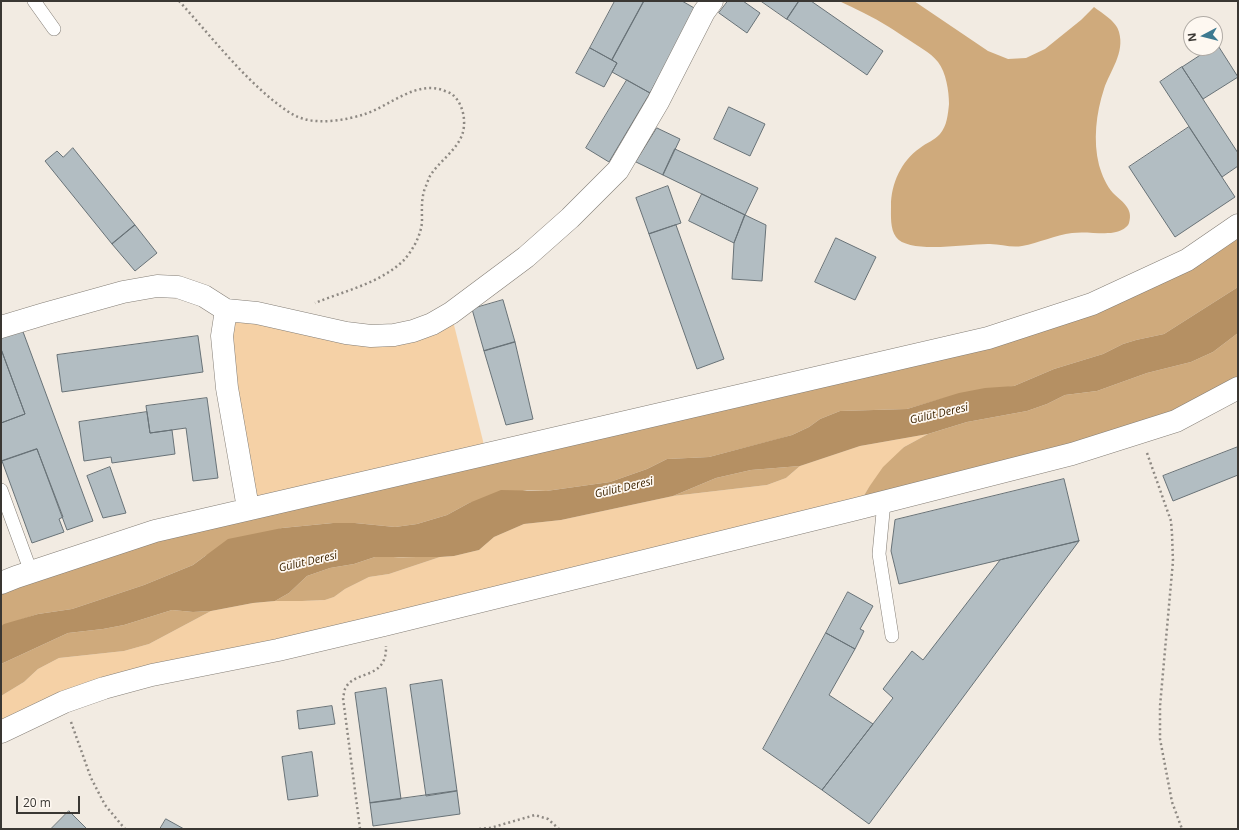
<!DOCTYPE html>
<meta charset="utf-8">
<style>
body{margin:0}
#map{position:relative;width:1239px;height:830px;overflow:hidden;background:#f2ebe2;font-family:"Open Sans",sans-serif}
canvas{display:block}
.frame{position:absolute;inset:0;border:2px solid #3a3733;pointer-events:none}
.north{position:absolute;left:1183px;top:16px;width:40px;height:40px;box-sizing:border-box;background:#fef8f1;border:1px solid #b0aba5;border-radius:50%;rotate:263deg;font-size:11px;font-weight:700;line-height:16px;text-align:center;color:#3a3733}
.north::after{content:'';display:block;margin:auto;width:14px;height:18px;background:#3d7990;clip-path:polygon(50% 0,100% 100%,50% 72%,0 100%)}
.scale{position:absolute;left:16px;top:796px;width:64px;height:18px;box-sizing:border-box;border:2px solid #3a3733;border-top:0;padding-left:5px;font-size:12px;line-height:14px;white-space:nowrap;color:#3a3733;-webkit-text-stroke:3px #fef8f1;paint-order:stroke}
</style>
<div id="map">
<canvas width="1239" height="830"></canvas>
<div class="frame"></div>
<div class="north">N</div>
<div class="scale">20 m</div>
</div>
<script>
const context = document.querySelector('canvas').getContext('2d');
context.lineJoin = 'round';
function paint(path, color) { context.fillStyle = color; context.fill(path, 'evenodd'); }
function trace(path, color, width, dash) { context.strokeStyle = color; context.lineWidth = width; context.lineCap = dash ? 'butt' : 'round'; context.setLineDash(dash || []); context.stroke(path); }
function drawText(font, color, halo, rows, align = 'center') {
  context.font = font + ' "Open Sans",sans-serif'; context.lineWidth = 3.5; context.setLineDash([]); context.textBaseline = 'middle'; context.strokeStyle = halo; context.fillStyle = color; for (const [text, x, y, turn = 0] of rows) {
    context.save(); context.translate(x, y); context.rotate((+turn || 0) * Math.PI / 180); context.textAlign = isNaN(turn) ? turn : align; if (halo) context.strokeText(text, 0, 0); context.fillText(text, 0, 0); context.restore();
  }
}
paint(new Path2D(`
 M226,310L371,336L451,313L486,453L248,508Z
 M928,434L904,447L869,487L856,509L152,675L1,732V696L24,682L38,669L59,658L124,651L149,644L211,611L253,603L275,601H302L325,600L334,597L345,589L369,577L389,574L440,557L454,556L479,550L494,537L524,524L561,520L673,496L767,485L786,478L800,466L860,446Z`), '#f5d1a6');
paint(new Path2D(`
 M839,1H914L988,51L1008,59L1026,58L1045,49L1081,20L1094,7C1102,13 1117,22 1119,32C1125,53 1110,71 1104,89C1096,113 1093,141 1099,165C1102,175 1106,185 1113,193C1121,201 1134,208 1129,223C1128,227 1121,231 1116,232C1106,235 1085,231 1072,233C1055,235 1039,243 1022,246C1011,248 1001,244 990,244C970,243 909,255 896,237C890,229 891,216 891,206C891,184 901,161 920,148C926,143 935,140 940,134C947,126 948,114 949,104C949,91 946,72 938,62C930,52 919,47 909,40C902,36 896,31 889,27C873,17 856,9 839,1Z
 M1238,225V287L1164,334L1136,340L1123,344L1103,354L1054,369L1014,386L941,399L907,409L840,411L820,419L809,427L792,435L778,439L709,457L667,459L647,469L610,482L546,491L527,490L469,503L447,515L417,524L395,527L355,523H333L282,528L205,556L193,565L144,585L72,609L38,614L1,626V583L16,577L1092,304Z
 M1238,333V388L1197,411L856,509L869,487L883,467L904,447L928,434L967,422L1027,411L1047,404L1065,395L1097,391L1147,373L1191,362L1213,352Z
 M800,466L786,478L767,485L673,496L716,478L751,470Z
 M383,556C402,559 421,556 440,557L389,574L369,577L345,589L334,597L325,600L302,601H275L289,593L307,576L330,568L354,564L375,557Z
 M172,610L193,612L211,611L149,644L124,651L59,658L38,669L24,682L1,696V664L68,633L103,629L124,625Z`), '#cfaa7c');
paint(new Path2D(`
 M1238,287V333L1213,352L1191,362L1147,373L1097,391L1065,395L1047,404L1027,411L967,422L928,434L860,446L800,466L751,470L716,478L673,496L561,520L524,524L494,537L479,550L454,556L440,557H375L354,564L330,568L307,576L289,593L275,601L253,603L211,611L193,612L172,610L124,625L103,629L68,633L1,664V626L4,624L38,614L72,609L144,585L193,565L228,539L282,528L333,523H355L395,527L417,524L447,515L469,503L501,490L546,491L610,482L647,469L667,459L709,457L792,435L809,427L820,419L840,411L907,409L959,393L985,388L1014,386L1054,369L1103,354L1123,344L1136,340L1164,334Z`), '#b59063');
const building = new Path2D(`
 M615,1H644L612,60L590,48Z
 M644,1H682L696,9L650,93L612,72L617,63L612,60Z
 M728,1H743L760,13L747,33L719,13Z
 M761,1H799L787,19Z
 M799,1H811L883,51L867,75L787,19Z
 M1217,44L1238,77L1203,99L1182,67L1211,48H1215V45Z
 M590,48L617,63L604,87L576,73Z
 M1182,67L1238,153V166L1222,177L1160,82Z
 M627,80L650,93L609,162L586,148Z
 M729,107L765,124L750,156L714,139Z
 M1189,127L1235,197L1175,237L1129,167Z
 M657,128L680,139L663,175L636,162Z
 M73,148L135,225L112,244L45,161L57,151L63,157Z
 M675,149L758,188L745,215L663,175Z
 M668,186L681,223L649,234L636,198Z
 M702,194L745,215L734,243L689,221Z
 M745,215L766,225L762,281L732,279L734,243Z
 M135,225L157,253L135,271L112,244Z
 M676,225L724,359L697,369L649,234Z
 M836,238L876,257L855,300L815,282Z
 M503,300L515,342L484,351L472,309Z
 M22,329L93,521L67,530L37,449L2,461L1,458V423L25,414L1,349V336Z
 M198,336L203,372L62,392L57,355Z
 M515,342L533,419L506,425L484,351Z
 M1,349L25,414L1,423Z
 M207,398L218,478L193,481L186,428L150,433L146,406Z
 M147,412L150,433L172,430L175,454L112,463L111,457L84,461L79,422Z
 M1238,447V475L1173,501L1163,476Z
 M37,449L63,517L59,519L64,532L32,543L2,461Z
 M110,467L126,513L103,518L87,476Z
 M1064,479L1079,541L899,584L891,551L895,520Z
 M1079,541L869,824L822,790L893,698L883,689L912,651L923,660L1000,560Z
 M848,592L873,606L860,629L864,631L855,649L826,633Z
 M826,633L855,649L829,695L873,724L822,790L763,749Z
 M442,680L457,791L426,796L410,685Z
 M386,688L401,799L370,803L355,693Z
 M332,706L335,724L299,729L297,711Z
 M312,752L318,796L288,800L282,757Z
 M457,791L460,814L373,826L370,803Z
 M69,811L87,829H51Z
 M166,819L184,829H160Z`);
paint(building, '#b2bdc2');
trace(building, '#687277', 1);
const service = new Path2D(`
 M34,1L54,29
 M1,490L31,572
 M884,502L879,554L892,636`);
const minor = new Path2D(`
 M226,310L222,336L227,388L248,508
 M1,327L44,314L123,292L157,286L178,287L204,296L226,310L257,313L346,333L371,336L394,335L413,331L432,324L451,313L526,257L570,218L618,170L658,102L704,12L712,1
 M1,583L16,577L155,531L988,338L1092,304L1187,260L1238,225
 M1,732L64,702L104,688L152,675L278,650L384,625L856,509L1072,454L1176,421L1238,388`);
trace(service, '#847e76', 14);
trace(minor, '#847e76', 23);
trace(new Path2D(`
 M179,1C210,35 239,73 275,102C284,109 293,116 304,119C322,124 347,120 365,114C390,106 417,79 445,91C448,92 451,93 453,95C463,104 466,120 463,132C458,150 439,161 430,176C428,180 427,184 425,188C421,199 422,210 422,222C421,235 413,250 404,260C381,283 344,291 315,303
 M1147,453L1171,521L1172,534L1173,561L1160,706V739L1172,802L1182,829
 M71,722L91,778L105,805L125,829
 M360,829L343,698C344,695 344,691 345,689C354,669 387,681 386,646
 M479,829L490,828L535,815L548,819L559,829`), '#8e8983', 2.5, [2, 3]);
trace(service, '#fff', 13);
trace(minor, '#fff', 22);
drawText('italic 11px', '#3e2400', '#fef8f1', [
 ["Gülüt Deresi",939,414,-13],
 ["Gülüt Deresi",624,488,-13],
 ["Gülüt Deresi",308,562,-13]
]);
</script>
